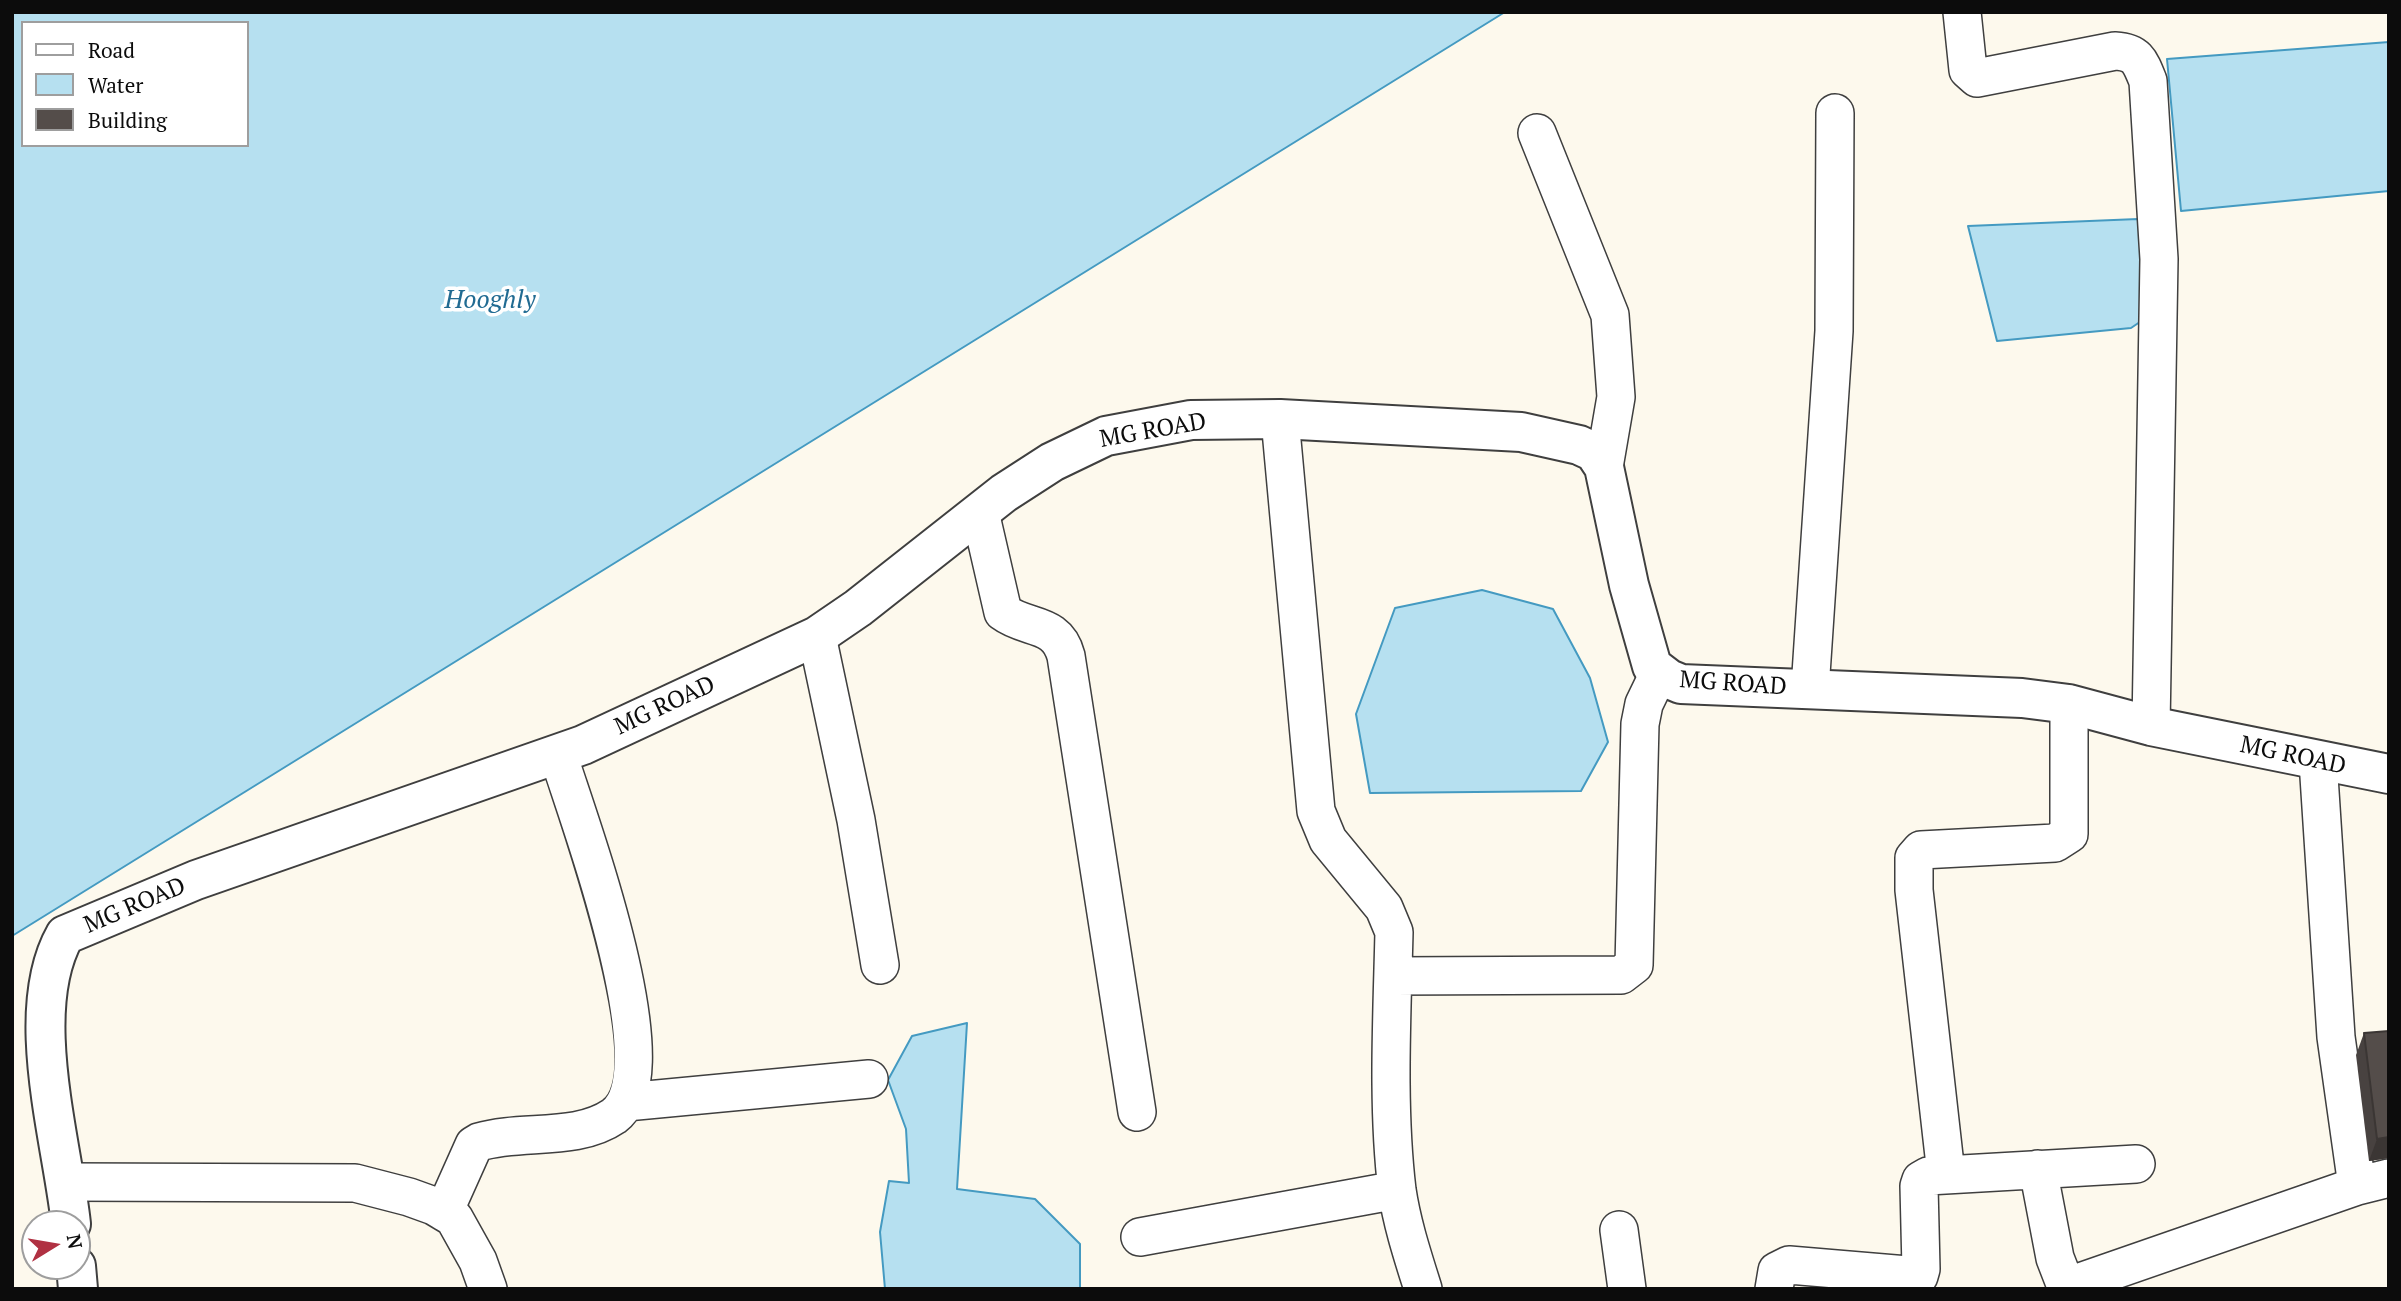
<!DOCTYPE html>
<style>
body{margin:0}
#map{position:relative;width:2401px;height:1301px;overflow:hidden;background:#fdf9ed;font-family:"PT Serif",serif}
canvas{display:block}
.frame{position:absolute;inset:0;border:14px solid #0c0c0c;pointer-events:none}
.legend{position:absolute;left:21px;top:21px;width:228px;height:126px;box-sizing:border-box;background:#fff;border:2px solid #9e9e9e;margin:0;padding:9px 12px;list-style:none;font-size:21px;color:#0c0c0c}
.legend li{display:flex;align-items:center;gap:14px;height:35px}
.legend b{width:35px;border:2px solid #9e9e9e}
.north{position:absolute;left:21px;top:1210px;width:70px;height:70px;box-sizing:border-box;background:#fff;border:2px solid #9e9e9e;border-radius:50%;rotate:79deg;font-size:19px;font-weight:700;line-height:28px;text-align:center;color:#0c0c0c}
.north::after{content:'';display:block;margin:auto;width:24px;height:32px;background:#b03142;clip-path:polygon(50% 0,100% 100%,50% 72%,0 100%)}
</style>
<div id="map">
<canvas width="2401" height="1301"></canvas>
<div class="frame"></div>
<ul class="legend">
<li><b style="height:9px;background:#fff"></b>Road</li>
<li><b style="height:19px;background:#b6e0f0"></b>Water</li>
<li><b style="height:19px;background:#544d4a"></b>Building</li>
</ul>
<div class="north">N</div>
</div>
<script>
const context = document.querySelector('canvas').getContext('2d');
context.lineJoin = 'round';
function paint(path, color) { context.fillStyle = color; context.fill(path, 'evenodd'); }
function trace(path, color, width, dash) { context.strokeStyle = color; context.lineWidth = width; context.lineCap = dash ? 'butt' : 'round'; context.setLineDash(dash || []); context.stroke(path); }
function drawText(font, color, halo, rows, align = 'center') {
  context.font = font + ' "PT Serif",serif'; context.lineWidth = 7; context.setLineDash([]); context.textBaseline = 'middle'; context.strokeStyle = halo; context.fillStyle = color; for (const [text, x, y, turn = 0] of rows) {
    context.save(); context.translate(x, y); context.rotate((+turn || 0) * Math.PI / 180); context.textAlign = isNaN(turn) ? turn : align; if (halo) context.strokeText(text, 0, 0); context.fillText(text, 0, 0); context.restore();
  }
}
const water = new Path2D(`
 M12,12H1505L12,936ZM23,23H247V145H23Z
 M2389,42V191L2181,211L2167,59Z
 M2138,219L2155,236L2156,311L2131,328L1997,341L1968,226Z
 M1482,590L1553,609L1590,678L1608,742L1581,791L1370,793L1356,714L1395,608Z
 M967,1023L957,1189L1035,1199L1080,1244V1289H885L880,1232L889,1181L909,1183L906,1129L888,1080L912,1036Z`);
paint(water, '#b6e0f0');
trace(water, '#449ac1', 2);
const minor = new Path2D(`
 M1962,12L1968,70L1977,78L2115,51C2137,52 2140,61 2148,81L2159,259L2151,726
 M1537,133L1610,315L1616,397L1604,467
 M1280,419L1316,811L1328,840L1384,908L1394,932C1392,1017 1387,1106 1397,1190C1402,1224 1413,1257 1423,1289
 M980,512L1003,612C1027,630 1057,621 1066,656L1137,1112
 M817,636L856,820L880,965
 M1810,689L1834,331L1835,113
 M2318,761L2336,1037L2357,1186
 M1393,976L1621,975L1634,965L1640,724L1644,704L1659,673
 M626,1102L869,1079
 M2038,1169L2055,1258L2067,1289
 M1946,1174L1914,890V858L1921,850L2055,843L2069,834V704
 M67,1182L355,1183L409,1197L434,1206L454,1218L478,1261L488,1289
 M444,1212L474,1145L479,1142C522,1129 576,1142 614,1116C674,1072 577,816 558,754
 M1619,1230L1627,1289
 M1140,1237L1397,1190
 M2066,1287L2357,1186L2389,1178
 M1774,1289L1777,1271L1789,1265L1919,1276L1921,1269L1919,1186L1921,1180L1928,1176L2136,1164`);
const tertiary = new Path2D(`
 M71,1224C62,1140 22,1011 65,935L196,880L583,745L817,636L858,608L1004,493L1052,462L1106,436L1191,420L1280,419L1521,432L1579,445L1594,452L1604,467L1629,585L1652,666L1669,679L1681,684L2022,698L2069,704L2151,726L2389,774
 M76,1266L78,1289`);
trace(minor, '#3f3f3f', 40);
trace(tertiary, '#3f3f3f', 42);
trace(minor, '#fff', 37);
trace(tertiary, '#fff', 38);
paint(new Path2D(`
 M2364,1033L2389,1158L2369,1161L2356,1055Z`), '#484240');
paint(new Path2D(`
 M2389,1137V1158L2369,1161L2377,1139Z`), '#3b3634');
const building = new Path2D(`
 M2389,1031V1137L2377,1139L2364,1033Z`);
paint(building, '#544d4a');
trace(building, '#3b3634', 2);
drawText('24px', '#0c0c0c', '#fff', [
 ["MG ROAD",1153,431,-10],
 ["MG ROAD",1733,684,4],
 ["MG ROAD",665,706,-25],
 ["MG ROAD",2293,756,12],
 ["MG ROAD",135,906,-23]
]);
drawText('italic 26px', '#216b92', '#fff', [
 ["Hooghly",490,301]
]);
</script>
